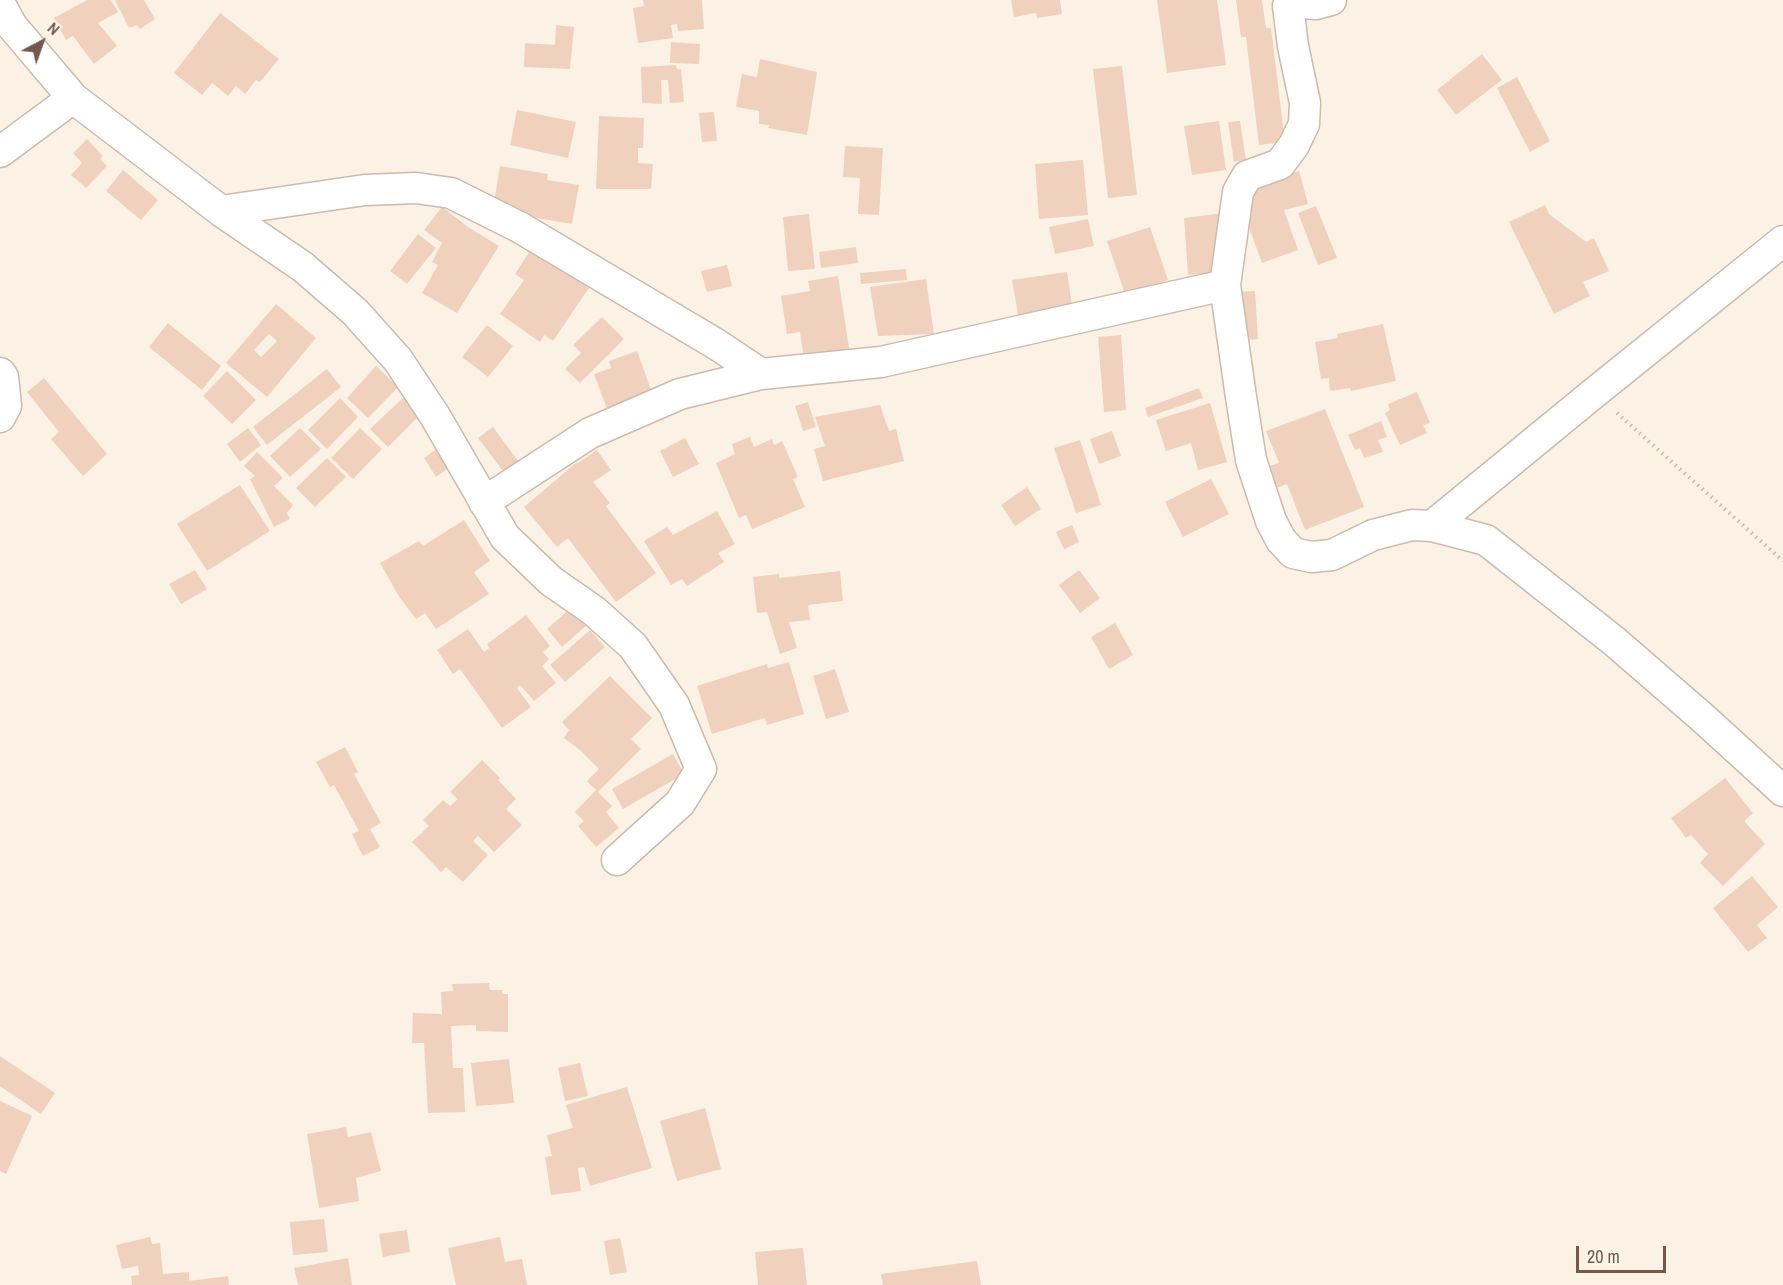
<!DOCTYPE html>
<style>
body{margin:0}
#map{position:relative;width:1783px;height:1285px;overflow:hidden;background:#fbf2e5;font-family:"Archivo Narrow",sans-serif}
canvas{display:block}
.north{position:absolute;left:12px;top:12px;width:60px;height:60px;-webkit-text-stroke:4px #fef6eb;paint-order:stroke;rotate:41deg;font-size:16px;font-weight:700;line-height:24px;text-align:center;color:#73594b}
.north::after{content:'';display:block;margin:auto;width:21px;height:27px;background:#73594b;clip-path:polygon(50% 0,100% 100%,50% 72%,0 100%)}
.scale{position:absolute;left:1576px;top:1246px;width:90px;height:27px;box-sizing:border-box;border:3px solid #73594b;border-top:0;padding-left:8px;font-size:18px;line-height:21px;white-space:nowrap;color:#73594b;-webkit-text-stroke:4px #fef6eb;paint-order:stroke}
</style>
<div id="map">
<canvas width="1783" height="1285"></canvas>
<div class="north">N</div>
<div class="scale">20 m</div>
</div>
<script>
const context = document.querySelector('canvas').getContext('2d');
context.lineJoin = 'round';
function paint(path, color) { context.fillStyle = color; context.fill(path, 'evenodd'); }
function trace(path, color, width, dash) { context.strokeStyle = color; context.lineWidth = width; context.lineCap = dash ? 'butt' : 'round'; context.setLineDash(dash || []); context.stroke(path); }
paint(new Path2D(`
 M87,0H111L118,12L98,23L117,46L94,64L73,36L66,40L54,18Z
 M115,0H144L155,19L140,29L137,25L129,28Z
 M643,0H702L704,29L678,31L677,24L671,25L673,38L638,43L633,8L644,6Z
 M1011,0H1060L1062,14L1037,18L1036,13L1014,17Z
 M1157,0H1217L1226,65L1167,73Z
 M1236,0H1262L1266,28H1271L1285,142L1259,145L1246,37H1241Z
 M220,13L279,59L260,82L256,80L245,94L236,86L228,96L212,83L202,95L174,73Z
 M556,25L574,27L570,69L524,67L525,43L555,45Z
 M671,42L700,44L699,64L670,63Z
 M1482,54L1502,80L1456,115L1437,90Z
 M760,59L817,72L807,135L768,128L769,125L759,124V111L736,107L742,74L757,77Z
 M676,65L677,69H681L684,102L670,103L668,80H661L662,104L642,103L641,67Z
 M1122,66L1137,195L1108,198L1093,69Z
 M1517,77L1550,141L1530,152L1497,88Z
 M517,110L576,122L568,158L510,145Z
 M714,112L717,141L702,142L699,113Z
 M599,116L644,118L643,148H638V163L653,164L651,189H596Z
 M1219,121L1226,170L1192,175L1184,126Z
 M1240,121L1246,160L1234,162L1228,122Z
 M87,139L103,156L100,159L107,166L86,188L71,175L82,163L73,153Z
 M845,146L883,148L879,215L858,214L860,178L843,177Z
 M1083,160L1088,215L1039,219L1035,164Z
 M500,166L548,174L547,180L579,185L572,224L531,217V215L493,209Z
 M123,170L158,200L141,220L106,191Z
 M1299,171L1308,204L1284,210L1298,250L1262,263L1245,216L1252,214L1245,185Z
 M1545,205L1549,214L1586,242L1594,238L1609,271L1583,282L1590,296L1554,314L1509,222Z
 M1316,206L1337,258L1318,265L1298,213Z
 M442,207L468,227L499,246L457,313L422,293L438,265L432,262L442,243L424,230Z
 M1224,213V272L1188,275L1184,218Z
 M809,214L815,269L788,271L783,217Z
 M1088,219L1094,246L1055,254L1049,227Z
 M1150,227L1168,280L1125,294L1107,241Z
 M418,234L436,248L407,284L390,271Z
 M533,246L559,267L589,288L553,341L544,335L540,342L500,314L524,280L515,274Z
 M856,247L858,263L821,268L819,252Z
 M727,265L732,286L707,292L701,271Z
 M906,269L907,280L861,284L860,273Z
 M1067,272L1073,311L1019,320L1012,280Z
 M838,276L851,361L804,359L800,332L787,334L781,296L810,291L808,281Z
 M926,279L934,334L878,336L870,287Z
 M1255,291L1258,339L1238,341L1234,292Z
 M276,304L316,338L267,397L226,363ZM269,334L277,341L261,357L254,350Z
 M602,317L624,339L580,383L565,369L581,353L573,345Z
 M168,323L221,366L202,390L149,347Z
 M1383,324L1396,381L1351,391L1350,388L1330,391L1329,378L1321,379L1315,342L1338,338L1337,334Z
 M487,325L513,346L488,377L462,357Z
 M1121,335L1126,410L1104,412L1098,337Z
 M637,351L655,401L610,417L594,374L611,368L609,361Z
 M376,366L398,387L368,418L347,398Z
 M327,369L341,387L267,445L253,427Z
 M227,371L256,400L232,424L203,396Z
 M44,378L107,454L83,476L51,439L59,432L27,392Z
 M1199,388L1203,398L1148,417L1145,408Z
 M1417,392L1430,423L1423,425L1427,433L1400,445L1385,413L1390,410L1388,404Z
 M404,397L421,414L388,447L370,429Z
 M340,398L358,417L327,449L308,430Z
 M808,402L816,427L803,431L795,406Z
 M1210,403L1227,462L1198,470L1191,443L1166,451L1156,420Z
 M880,405L889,431L896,429L904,461L823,481L814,449L825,446L815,417Z
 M1325,409L1364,507L1305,530L1287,484L1274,489L1267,467L1279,463L1266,431Z
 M1381,421L1387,437L1378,440L1383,452L1364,458L1360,448L1355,450L1348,435Z
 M493,427L524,469L510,480L478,438Z
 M248,428L261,445L240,462L227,444Z
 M300,428L321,449L290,477L270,456Z
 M360,428L382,449L353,479L331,458Z
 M1112,431L1121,456L1099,464L1090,439Z
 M750,437L754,447L772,439L774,445L782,441L798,477L793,479L805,507L752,529L746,515L739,518L716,463L735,454L732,444Z
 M685,438L699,464L673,477L660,451Z
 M1080,440L1101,505L1076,513L1054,448Z
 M438,448L450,467L436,477L424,458Z
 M597,450L611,470L593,482L610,503L606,506L656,573L616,602L568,538L557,547L524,507L577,462L578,463Z
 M257,452L283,478L274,486L293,505L287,513L290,519L274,527L250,479L255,476L244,466Z
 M327,458L346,477L315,507L296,488Z
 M1211,479L1229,514L1183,537L1165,502Z
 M240,485L270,531L207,571L177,524Z
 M1027,487L1041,509L1015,526L1001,505Z
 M717,511L735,544L718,553L724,562L687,586L682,579L671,585L644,541L667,527L673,535Z
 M464,520L490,561L474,572L489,594L436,629L425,613L416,619L400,598L380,563L419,541L423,546Z
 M1072,525L1079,542L1064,549L1056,532Z
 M195,570L207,589L181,604L169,584Z
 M1079,570L1100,598L1080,613L1059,585Z
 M840,571L843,601L808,605L810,620L789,622L797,648L780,654L767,612L757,613L753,577L779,574V578Z
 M571,608L586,626L562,647L547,629Z
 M526,615L550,646L543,652L549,659L542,666L556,683L534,701L520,685L517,688L531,707L502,728L460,669L453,674L437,650L468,629L484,652L489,648L491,651L487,644Z
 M1115,623L1133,655L1109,669L1091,637Z
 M590,630L605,647L565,682L550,665Z
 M789,662L804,714L767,725L765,718L712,734L697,686L767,664L768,668Z
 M835,669L849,712L826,719L813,676Z
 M610,676L652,718L631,739L641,749L598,792L612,806L606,812L619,828L596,847L578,826L584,821L575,812L596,790L587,781L599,769L581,751L564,738L569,730L562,722Z
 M345,747L358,772L354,774L381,823L370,829L380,847L363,856L352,834L359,831L334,785L330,787L316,762Z
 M673,754L684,774L623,809L612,789Z
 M482,760L500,778L498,780L516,799L506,809L522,825L494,852L478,836L473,841L488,855L463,882L446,867L441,872L412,842L429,826L423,820L443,800L450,806L458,799L450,792Z
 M1725,778L1753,813L1744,821L1765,844L1723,886L1700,863L1708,854L1691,835L1686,838L1671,818Z
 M1752,876L1778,907L1757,925L1767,938L1748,952L1713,908Z
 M489,983L490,990H502V994H508V1032L476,1031V1025L451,1026L453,1068H463L465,1112L428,1113L424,1043H412L413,1013L442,1014L441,992L453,991L452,984Z
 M0,1056L55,1093L41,1114L0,1086Z
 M509,1059L514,1103L476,1106L471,1063Z
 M580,1063L588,1096L565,1101L558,1068Z
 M627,1087L652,1168L590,1186L584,1167L578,1168L581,1191L551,1195L545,1157L552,1156L547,1135L573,1128L566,1105Z
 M0,1101L32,1116L6,1174L0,1171Z
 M705,1108L721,1169L677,1181L660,1121Z
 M346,1127L348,1137L371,1132L381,1171L356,1178L359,1201L319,1208L307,1134Z
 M324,1219L328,1252L293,1255L290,1222Z
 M407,1230L410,1252L383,1257L379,1234Z
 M150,1237L152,1244L160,1243L163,1274L189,1272V1281L228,1276L229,1285H132L131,1276L139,1275L138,1266L122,1269L116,1245Z
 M500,1237L505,1262L522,1259L527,1285H456L448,1248Z
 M620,1238L627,1272L610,1275L604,1241Z
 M803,1248L807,1285H758L755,1252Z
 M348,1258L352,1285H298L294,1268Z
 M977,1261L981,1285H883L881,1274Z`), '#f0d1be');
const minor = new Path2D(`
 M1331,0L1316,4L1292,2L1288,6L1293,46L1305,103L1304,124L1294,145L1280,164L1247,176L1238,192L1225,285L1241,397L1251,460L1271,521L1281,540L1293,553L1311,557L1332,555L1373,535L1412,525L1432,526L1486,540L1614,641L1704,719L1783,791
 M0,4L12,26L73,98L221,211L303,267L355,312L398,360L435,416L505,537L551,581L594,611L633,646L674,705L701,769L680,803L617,860
 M0,152L73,98
 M221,211L365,190L416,188L451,193L519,227L716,344L761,374
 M0,373L3,377L6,406L0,417
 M484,502L590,433L680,394L761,374L881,362L1225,285
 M1432,526L1594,393L1783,241`);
trace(minor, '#cdbaac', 33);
trace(new Path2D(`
 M1617,413L1783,561`), '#d5b4a1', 4, [1.5, 4.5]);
trace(minor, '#fff', 30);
</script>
